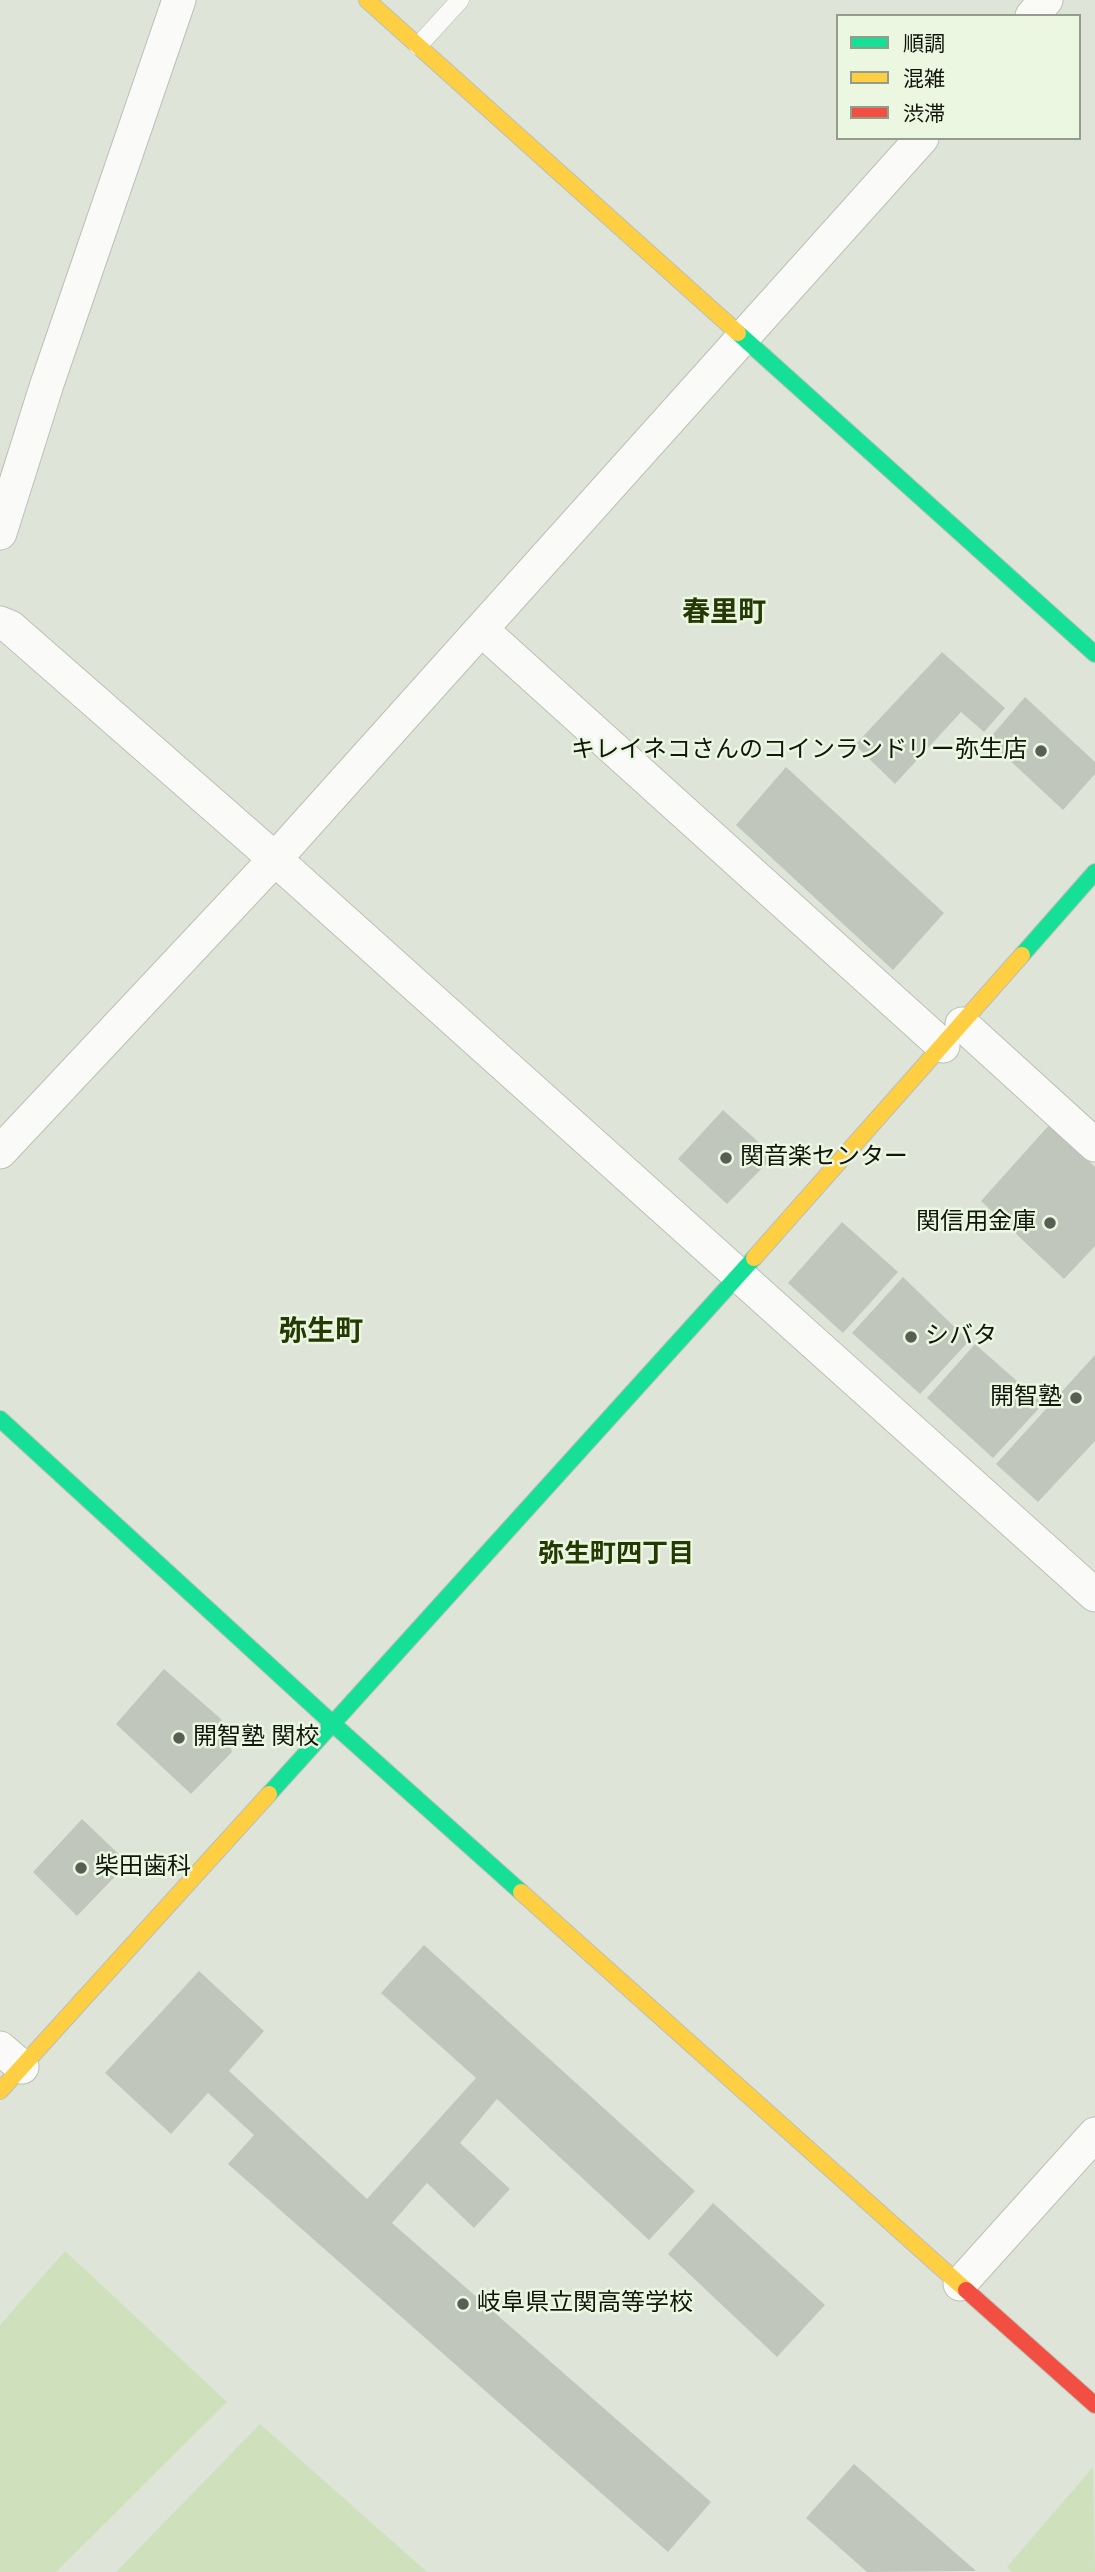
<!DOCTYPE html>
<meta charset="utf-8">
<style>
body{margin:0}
#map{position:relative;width:1095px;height:2572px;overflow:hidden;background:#dee5d8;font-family:"Nunito Sans","Noto Sans JP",sans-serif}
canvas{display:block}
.legend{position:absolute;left:836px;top:14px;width:245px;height:126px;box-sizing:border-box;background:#ebf7e0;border:2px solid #949d8c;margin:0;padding:9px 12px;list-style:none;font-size:21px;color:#11150d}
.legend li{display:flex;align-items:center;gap:14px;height:35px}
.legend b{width:35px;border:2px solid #949d8c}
</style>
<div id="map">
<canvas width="1095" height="2572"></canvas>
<ul class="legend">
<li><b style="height:9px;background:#16e098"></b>順調</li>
<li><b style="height:9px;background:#ffcf43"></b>混雑</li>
<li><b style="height:9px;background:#f24e42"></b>渋滞</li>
</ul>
</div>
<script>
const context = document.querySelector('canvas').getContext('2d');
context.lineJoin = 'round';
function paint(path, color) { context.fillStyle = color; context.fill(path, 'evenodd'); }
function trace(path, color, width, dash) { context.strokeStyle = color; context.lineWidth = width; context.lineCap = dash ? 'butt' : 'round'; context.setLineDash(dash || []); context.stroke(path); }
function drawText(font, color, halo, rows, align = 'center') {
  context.font = font + ' "Nunito Sans","Noto Sans JP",sans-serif'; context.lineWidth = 5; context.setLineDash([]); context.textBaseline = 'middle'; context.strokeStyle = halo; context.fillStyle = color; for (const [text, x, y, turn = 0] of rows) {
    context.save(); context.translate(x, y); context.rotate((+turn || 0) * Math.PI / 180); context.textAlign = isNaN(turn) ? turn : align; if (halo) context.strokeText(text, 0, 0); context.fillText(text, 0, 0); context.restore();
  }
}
paint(new Path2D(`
 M65,2251L227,2402L56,2572H0V2325Z
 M260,2424L427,2572H116Z
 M1093,2467L1095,2572H1012L1007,2567Z`), '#cee0bc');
paint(new Path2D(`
 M942,652L1005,708L984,732L961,712L895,784L855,745Z
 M1025,697L1095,762V774L1063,810L988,740Z
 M786,767L944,913L893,970L736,825Z
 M723,1110L774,1156L727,1204L678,1159Z
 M1050,1124L1095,1167V1246L1064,1279L981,1201Z
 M842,1222L898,1272L843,1333L788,1283Z
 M903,1277L969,1341L920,1394L852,1333Z
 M975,1344L1043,1404L993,1458L927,1398Z
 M1095,1355V1441L1038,1502L996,1464Z
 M164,1669L221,1719L232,1752L191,1794L116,1724Z
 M82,1819L128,1863L77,1916L33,1872Z
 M424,1945L695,2191L649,2240L497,2099L460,2143L510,2189L474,2228L427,2183L392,2223L711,2502L668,2552L228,2164L254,2135L208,2093L171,2134L105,2073L199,1971L264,2031L229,2071L367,2199L476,2078L381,1993Z
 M713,2203L825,2305L777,2357L668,2254Z
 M854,2464L976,2571L867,2572L806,2518Z`), '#c0c6bb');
const lane = new Path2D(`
 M418,46L460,0`);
const street = new Path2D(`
 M1032,16L1046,0
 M0,533L47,384L179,0
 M0,623L10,627L275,859L1095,1595
 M482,630L943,1046
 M962,1024L1095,1145
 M0,1152L275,859L922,138
 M0,2048L22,2067
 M960,2284L1095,2134`);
const fast = new Path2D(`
 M738,333L1095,654
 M1022,955L1095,872
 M0,1419L332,1723L521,1892
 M269,1794L754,1258`);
const slow = new Path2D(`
 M367,0L738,333
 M754,1258L1022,955
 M521,1892L966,2290
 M0,2091L269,1794`);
const jam = new Path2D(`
 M966,2290L1095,2405`);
trace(lane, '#bbc0b6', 19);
trace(street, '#bbc0b6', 35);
trace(fast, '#bbc0b6', 18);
trace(slow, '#bbc0b6', 18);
trace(jam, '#bbc0b6', 18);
trace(lane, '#fafbf9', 18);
trace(street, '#fafbf9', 33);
trace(fast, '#16e098', 16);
trace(slow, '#ffcf43', 16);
trace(jam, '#f24e42', 16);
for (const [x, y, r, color] of [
 [1041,751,7,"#595e54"],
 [726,1158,7,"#595e54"],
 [1050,1223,7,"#595e54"],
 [911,1337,7,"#595e54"],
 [1076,1398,7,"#595e54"],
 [179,1738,7,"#595e54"],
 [81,1868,7,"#595e54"],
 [463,2304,7,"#595e54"]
]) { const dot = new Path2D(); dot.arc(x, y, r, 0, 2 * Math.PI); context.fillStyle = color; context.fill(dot); trace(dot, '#ebf7e0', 2.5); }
drawText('24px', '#11150d', '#ebf7e0', [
 ["キレイネコさんのコインランドリー弥生店",1027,751,"right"],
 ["関音楽センター",740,1158],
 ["関信用金庫",1036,1223,"right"],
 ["シバタ",925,1337],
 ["開智塾",1062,1398,"right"],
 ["開智塾 関校",193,1738],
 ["柴田歯科",95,1868],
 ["岐阜県立関高等学校",477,2304]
], 'left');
drawText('bold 26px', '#243904', '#ebf7e0', [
 ["弥生町四丁目",616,1556]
]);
drawText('bold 28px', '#243904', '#ebf7e0', [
 ["春里町",724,614],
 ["弥生町",321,1333]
]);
</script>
